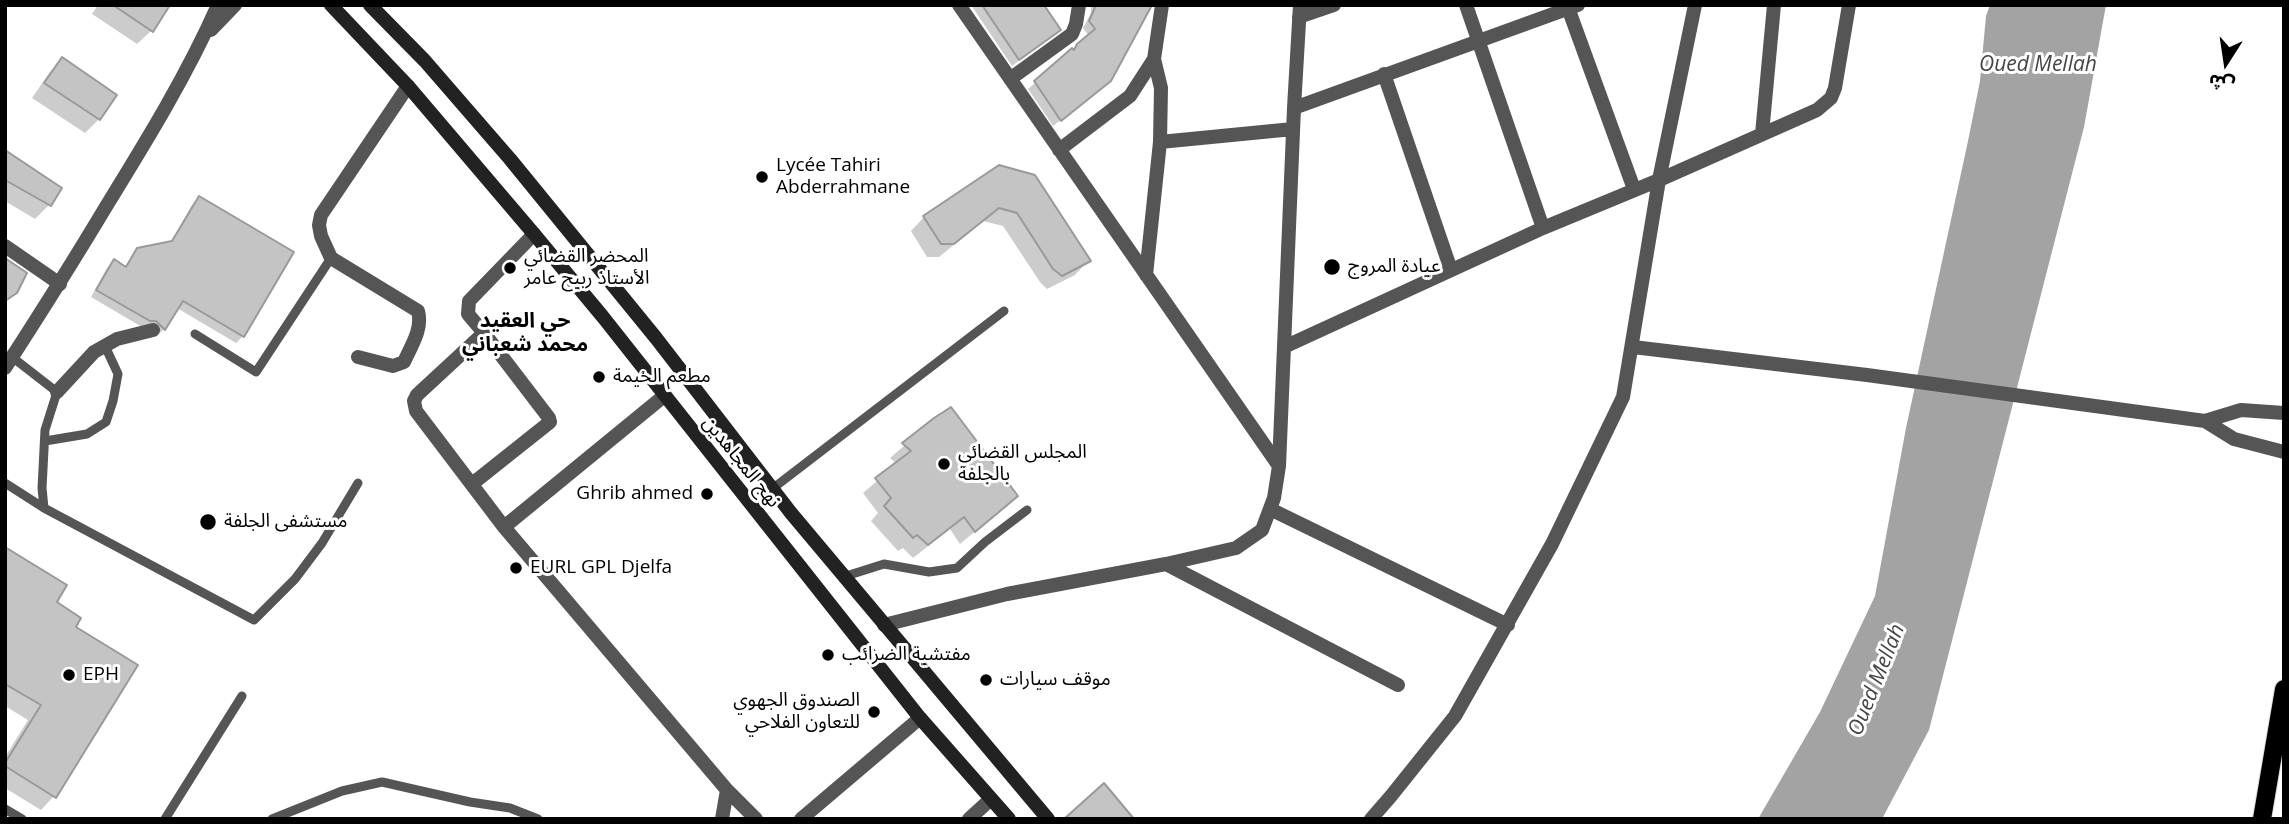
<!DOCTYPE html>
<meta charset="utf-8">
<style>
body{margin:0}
#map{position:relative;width:2289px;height:824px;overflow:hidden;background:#fff;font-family:"Open Sans","Noto Sans Arabic",sans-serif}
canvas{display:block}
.frame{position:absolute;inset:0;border:7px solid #000;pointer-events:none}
.north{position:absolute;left:2191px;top:28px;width:70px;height:70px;-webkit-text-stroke:5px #fff;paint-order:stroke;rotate:192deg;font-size:19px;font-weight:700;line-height:28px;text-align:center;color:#000}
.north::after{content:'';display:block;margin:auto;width:24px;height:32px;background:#000;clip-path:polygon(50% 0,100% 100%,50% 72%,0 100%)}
</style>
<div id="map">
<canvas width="2289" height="824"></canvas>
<div class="frame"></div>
<div class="north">ش</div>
</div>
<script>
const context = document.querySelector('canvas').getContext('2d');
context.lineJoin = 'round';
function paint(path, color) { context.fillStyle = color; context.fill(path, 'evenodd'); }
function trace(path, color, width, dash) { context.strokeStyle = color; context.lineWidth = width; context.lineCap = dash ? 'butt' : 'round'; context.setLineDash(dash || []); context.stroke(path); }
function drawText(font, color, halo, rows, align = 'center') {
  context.font = font + ' "Open Sans","Noto Sans Arabic",sans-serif'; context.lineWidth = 6; context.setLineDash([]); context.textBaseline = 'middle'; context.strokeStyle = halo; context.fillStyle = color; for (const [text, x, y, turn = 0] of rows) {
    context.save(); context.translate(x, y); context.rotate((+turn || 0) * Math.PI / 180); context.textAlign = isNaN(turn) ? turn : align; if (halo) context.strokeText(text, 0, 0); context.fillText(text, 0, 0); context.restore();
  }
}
paint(new Path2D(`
 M1990,5H2106L2084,127L1929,730L1882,819H1758L1820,712L1875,596L1906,428L1968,141L1980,81L1986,16Z`), '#a3a3a3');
paint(new Path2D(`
 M98,5H163L151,31L137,44L92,14Z
 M971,5H1042L1058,30L1012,66Z
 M1091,5H1148L1102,88L1053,126L1028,89L1089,36L1083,28L1091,13Z
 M62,60L99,119L85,133L32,98L49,73Z
 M5,152L60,188L49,205L35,219L5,201Z
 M999,167L1088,261L1075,275L1047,289L1040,282L1003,226L983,221L939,257H927L911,231L924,217Z
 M199,198L243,336L236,343L177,308L164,329L158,335L149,327H142L91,297L107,268L114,261L124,268L138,249L170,244L192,205Z
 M935,419L1002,509L960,544L950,529L913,558L903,548L898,551L871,521L878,513L863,493L897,464L890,458Z
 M5,549L54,603L73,628L54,796L41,810L5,788V757L28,720L5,706Z`), '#0003');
const building = new Path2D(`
 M113,5H170L153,32Z
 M982,5H1044L1061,30L1019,60Z
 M1096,5H1152L1111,81L1061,121L1034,81L1072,48L1074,50L1077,44L1095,29L1089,21Z
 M62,57L117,95L100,120L44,83Z
 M5,150L62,188L51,206L5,180Z
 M999,165L1035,175L1091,261L1062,276L1053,269L1017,213L999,208L954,244H941L923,216Z
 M199,196L294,252L244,337L183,301L165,330L156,321H150L96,290L114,259L126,267L137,248L172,241Z
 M5,258L27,273L17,293L5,301Z
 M951,407L1018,496L975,532L964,517L928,545L917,535L913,538L884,506L891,498L875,478L911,451L902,443L934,418Z
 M5,547L67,585L57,602L81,618L76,627L138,665L56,798L5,766V763L41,705L5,684Z
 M1104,783L1134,819H1064Z`);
paint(building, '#c4c4c4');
trace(building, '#999', 2);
const primary = new Path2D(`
 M2262,819L2284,689`);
trace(primary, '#dbdbdb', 20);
trace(new Path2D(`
 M195,334L256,372L331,258
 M12,357L57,392L45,430L42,488L44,508L254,620L295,579L322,543L358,483
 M45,441L87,434L106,422L113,401L118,374L105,346
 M5,483L44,508
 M772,489L1004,311
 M846,576L884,564L929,572L957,568L985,542L1027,510
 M5,809L22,819
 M165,819L242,696
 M272,819L342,791L382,782L470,802L510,808L538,819`), '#555', 9);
trace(new Path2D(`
 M959,5L1279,466
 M1466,5L1543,228
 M1567,5L1634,189
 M1695,5L1659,180L1817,110L1831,98L1835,88L1849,5
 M1299,17L1334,5
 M1384,74L1451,270
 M1010,79L1072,34L1076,24L1079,5
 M1294,108L1578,5
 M1762,134L1774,5
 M1160,142L1293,129
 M1059,150L1130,96L1154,59L1162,5
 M534,234L469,301L468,314L484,333L417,395L414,401L416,411L504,527L727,790L756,819
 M5,246L60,284
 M1146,275L1160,142L1161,88L1154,59
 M1284,347L1543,228L1659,180L1623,397L1552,544L1455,716L1391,796L1371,819
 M1633,347L1867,375L2205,421L2234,439L2284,452
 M358,357L393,366L404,362C411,346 423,329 418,311L331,258L321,236L319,225L321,215L408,86
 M57,392L94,352L117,339L153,330
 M2205,421L2241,410L2284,413
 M472,484L550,422L549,418L484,333
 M1270,509L1508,625
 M504,527L664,396
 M1166,564L1398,685
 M884,625L1007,594L1166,564L1236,548L1262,530L1274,498L1279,466L1294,108L1300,5
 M722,819L727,790
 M801,819L920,718
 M969,819L991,799`), '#555', 14);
trace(new Path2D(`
 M211,30L235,5
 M5,368C40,314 74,260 107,205C147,140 187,75 218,5`), '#555', 14);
trace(new Path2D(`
 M331,5L408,86L534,234L603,317L920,718L1009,819
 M370,5L425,61L510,159L656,338L791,513L1048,819`), '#222', 14);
trace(primary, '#000', 18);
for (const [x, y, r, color] of [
 [762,177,7,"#000"],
 [1332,267,9,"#000"],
 [510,268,7,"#000"],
 [599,377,7,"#000"],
 [944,464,7,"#000"],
 [707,494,7,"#000"],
 [208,522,9,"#000"],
 [516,568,7,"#000"],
 [828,655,7,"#000"],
 [69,675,7,"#000"],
 [986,680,7,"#000"],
 [874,712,7,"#000"]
]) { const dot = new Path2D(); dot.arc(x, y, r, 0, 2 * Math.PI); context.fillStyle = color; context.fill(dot); trace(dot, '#fff', 2.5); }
drawText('19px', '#000', '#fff', [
 ["Lycée Tahiri",776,166],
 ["Abderrahmane",776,188],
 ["المحضر القضائي",524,257],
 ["الأستاذ ربيح عامر",524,279],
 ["عيادة المروج",1348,267],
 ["مطعم الخيمة",613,377],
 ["المجلس القضائي",958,453],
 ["بالجلفة",958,475],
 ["Ghrib ahmed",693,494,"right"],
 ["مستشفى الجلفة",224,522],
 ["EURL GPL Djelfa",530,568],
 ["مفتشية الضرائب",842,655],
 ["EPH",83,675],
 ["موقف سيارات",1000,680],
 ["الصندوق الجهوي",860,701,"right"],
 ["للتعاون الفلاحي",860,723,"right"]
], 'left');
drawText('19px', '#000', '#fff', [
 ["نهج المجاهدين",741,462,51]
]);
drawText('italic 21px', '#444', '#fff', [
 ["Oued Mellah",2038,65],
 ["Oued Mellah",1877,680,-68]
]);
drawText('bold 21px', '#000', '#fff', [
 ["حي العقيد",525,321],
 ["محمد شعباني",525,345]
]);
</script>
